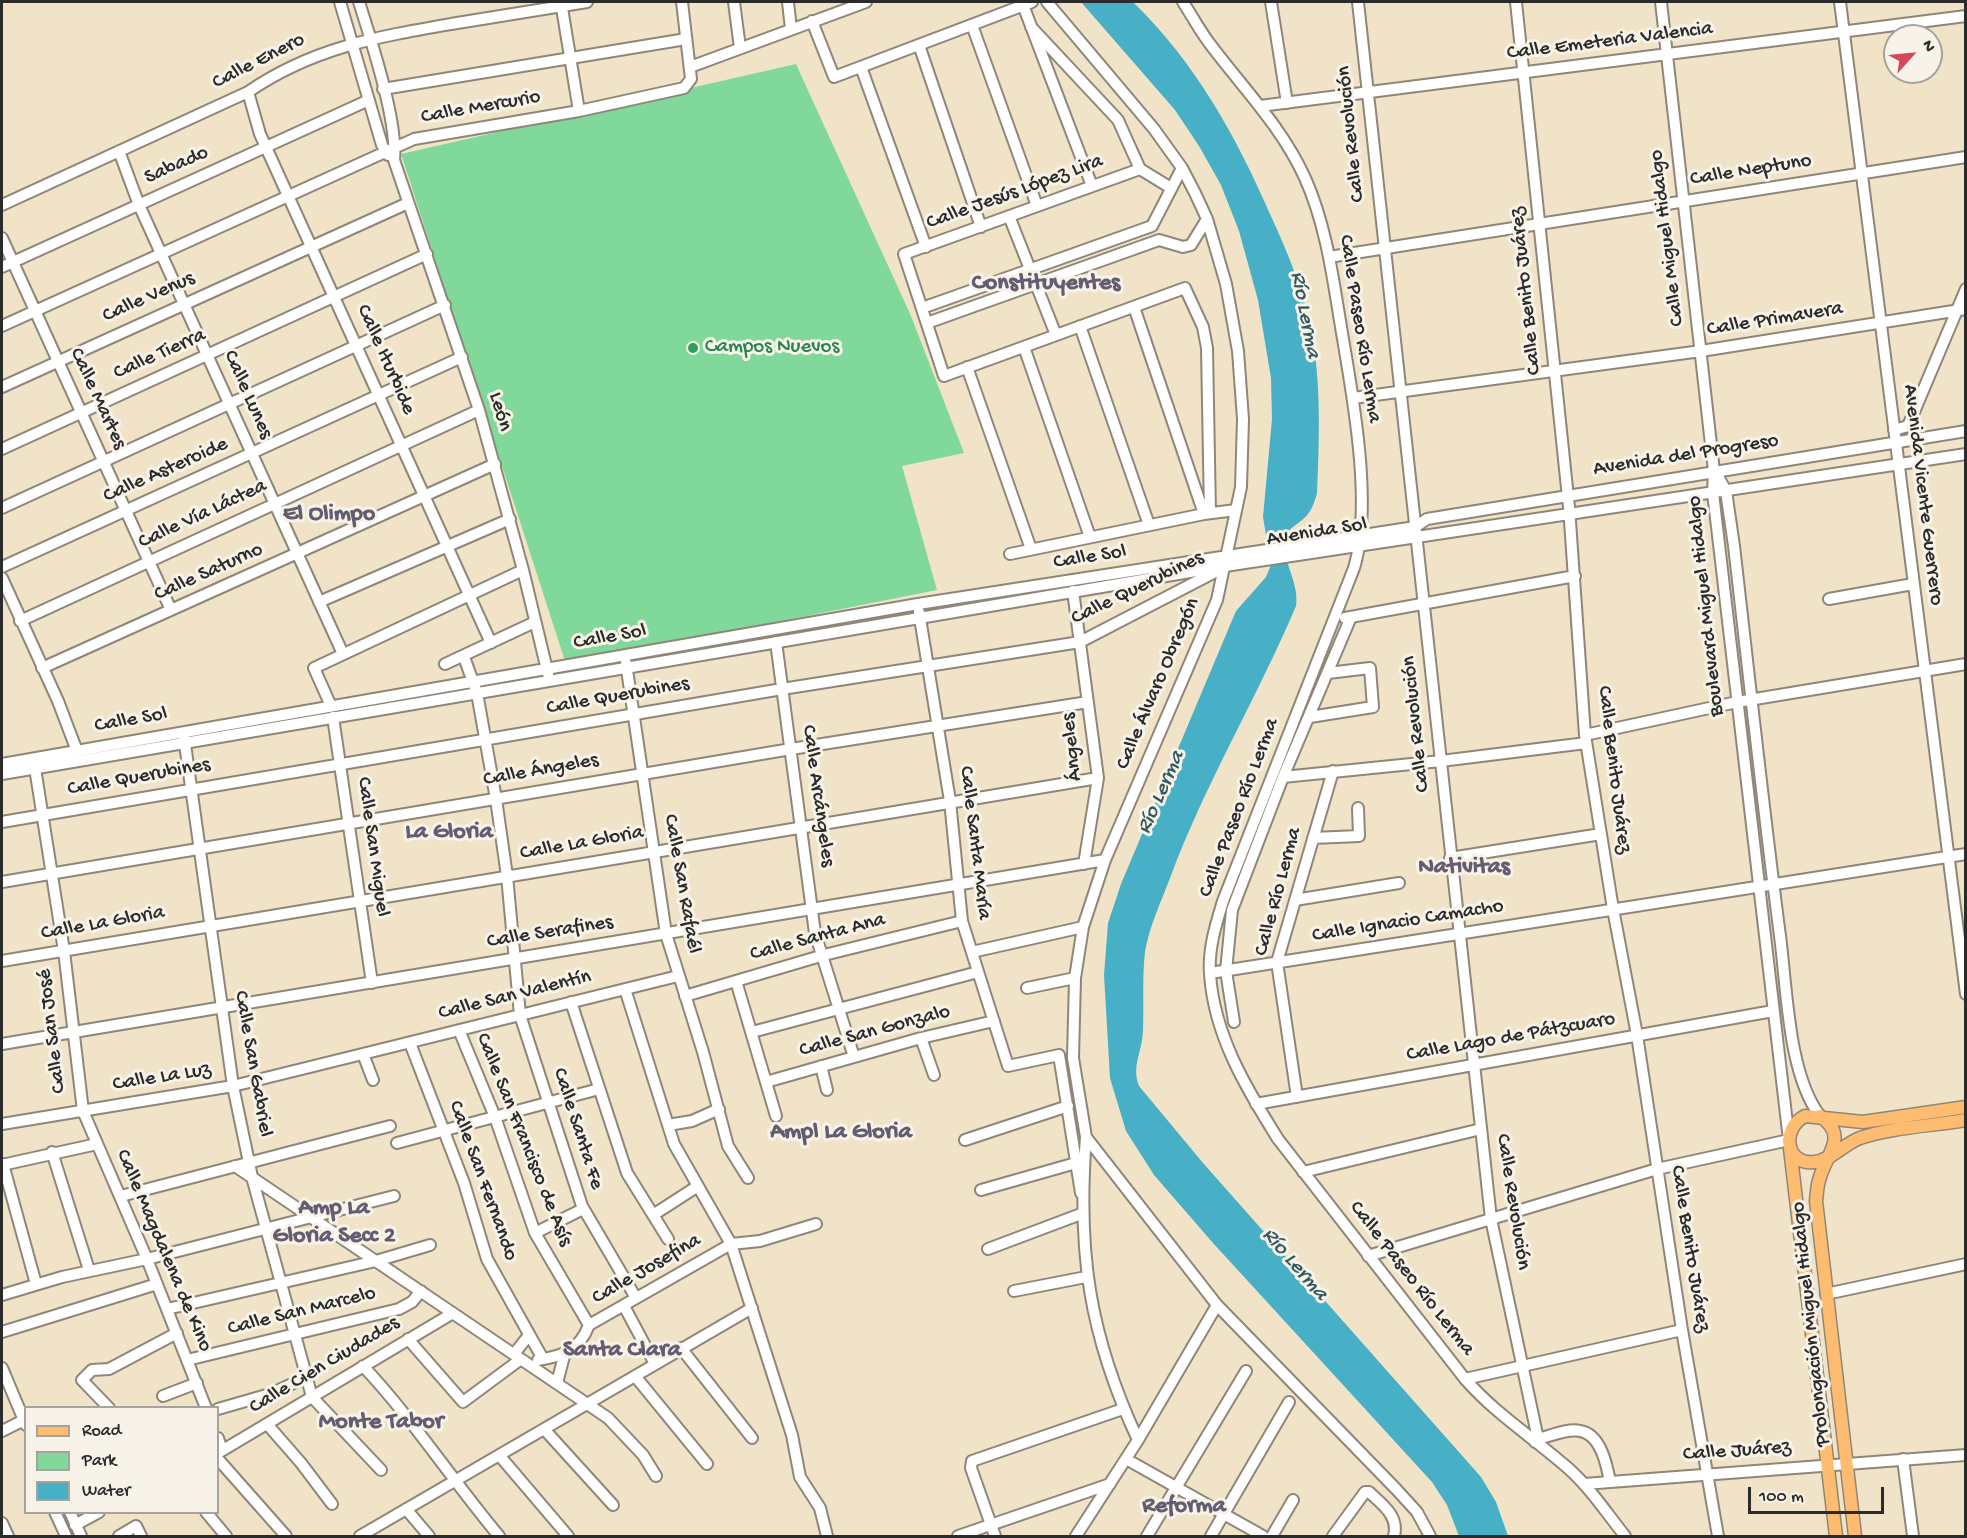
<!DOCTYPE html>
<meta charset="utf-8">
<style>
body{margin:0}
#map{position:relative;width:1967px;height:1538px;overflow:hidden;background:#f1e3c7;font-family:"Gochi Hand",sans-serif}
canvas{display:block}
.frame{position:absolute;inset:0;border:3px solid #2b2b2b;pointer-events:none}
.legend{position:absolute;left:24px;top:1406px;width:195px;height:108px;box-sizing:border-box;background:#f7f3e8;border:2px solid #a5a39c;margin:0;padding:8px 10px;list-style:none;font-size:18px;color:#2b2b2b}
.legend li{display:flex;align-items:center;gap:12px;height:30px}
.legend b{width:30px;border:2px solid #a5a39c}
.north{position:absolute;left:1883px;top:24px;width:60px;height:60px;box-sizing:border-box;background:#f7f3e8;border:2px solid #a5a39c;border-radius:50%;rotate:63deg;font-size:16px;font-weight:700;line-height:24px;text-align:center;color:#2b2b2b}
.north::after{content:'';display:block;margin:auto;width:21px;height:27px;background:#d1495b;clip-path:polygon(50% 0,100% 100%,50% 72%,0 100%)}
.scale{position:absolute;left:1748px;top:1487px;width:136px;height:27px;box-sizing:border-box;border:3px solid #2b2b2b;border-top:0;padding-left:8px;font-size:18px;line-height:21px;white-space:nowrap;color:#2b2b2b;-webkit-text-stroke:4px #f7f3e8;paint-order:stroke}
</style>
<div id="map">
<canvas width="1967" height="1538"></canvas>
<div class="frame"></div>
<ul class="legend">
<li><b style="height:8px;background:#fdbc70"></b>Road</li>
<li><b style="height:16px;background:#81d89b"></b>Park</li>
<li><b style="height:16px;background:#47afc6"></b>Water</li>
</ul>
<div class="north">N</div>
<div class="scale">100 m</div>
</div>
<script>
const context = document.querySelector('canvas').getContext('2d');
context.lineJoin = 'round';
function paint(path, color) { context.fillStyle = color; context.fill(path, 'evenodd'); }
function trace(path, color, width, dash) { context.strokeStyle = color; context.lineWidth = width; context.lineCap = dash ? 'butt' : 'round'; context.setLineDash(dash || []); context.stroke(path); }
function drawText(font, color, halo, rows, align = 'center') {
  context.font = font + ' "Gochi Hand",sans-serif'; context.lineWidth = 6; context.setLineDash([]); context.textBaseline = 'middle'; context.strokeStyle = halo; context.fillStyle = color; for (const [text, x, y, turn = 0] of rows) {
    context.save(); context.translate(x, y); context.rotate((+turn || 0) * Math.PI / 180); context.textAlign = isNaN(turn) ? turn : align; if (halo) context.strokeText(text, 0, 0); context.fillText(text, 0, 0); context.restore();
  }
}
paint(new Path2D(`
 M796,64L911,316L964,453L902,466L937,590L566,664L401,154Z`), '#81d89b');
paint(new Path2D(`
 M1081,2H1133C1195,62 1236,136 1270,214C1290,257 1307,300 1314,347C1321,395 1319,445 1317,493C1310,519 1304,517 1286,533C1279,559 1300,581 1296,606C1257,698 1205,784 1170,878C1161,902 1149,927 1145,952C1142,978 1144,1003 1143,1029C1143,1051 1131,1065 1139,1086L1203,1163L1481,1477L1496,1502L1508,1536H1459L1447,1505L1432,1482L1213,1243L1154,1175L1126,1131L1110,1078L1104,975L1108,923L1121,884L1236,611L1266,577L1271,565L1263,517L1272,419L1271,378L1258,300L1239,231L1221,185L1199,146L1175,110Z`), '#47afc6');
const minor = new Path2D(`
 M340,2L382,145L388,155
 M359,2C371,40 398,122 394,160L479,410L523,570L548,674
 M561,2L579,111
 M734,2L740,48
 M788,2L791,29
 M1047,2L1154,129L1182,168L1195,193L1207,219L1226,284L1238,351L1243,419L1241,487L1217,600L1105,860L1083,927L1075,978L1073,1058L1086,1137L1217,1305L1396,1489L1417,1512L1430,1536
 M1183,2C1192,16 1200,31 1210,44C1243,88 1282,127 1305,178C1327,227 1333,280 1342,333C1353,398 1373,505 1354,568L1223,901C1216,924 1208,949 1210,974C1214,1035 1246,1088 1278,1139L1465,1379C1496,1414 1527,1433 1562,1463C1587,1483 1605,1511 1625,1536
 M1271,2L1287,103
 M1358,2L1491,1219L1538,1439
 M1516,2L1569,507L1585,735L1613,909L1637,1035L1682,1330L1718,1536
 M1840,2L1966,994
 M1023,5L1092,186
 M812,21L834,77L1032,2
 M972,25L1037,206
 M1031,27L1118,120L1140,169L1171,188
 M919,45L981,227
 M690,67L866,2
 M861,67L926,247
 M383,89L686,39
 M248,92L260,134L491,643
 M1260,106L1966,16
 M119,151L139,205L343,654
 M1140,169L904,254L944,376L1185,288L1203,327L1207,348L1210,513
 M2,205L248,92C312,48 376,37 451,24C496,17 542,9 587,2
 M1009,216L1056,335
 M2,238L171,610
 M1329,257L1966,157
 M2,267L369,100
 M1134,307L1204,514
 M922,308L1152,226L1182,168
 M927,323L1159,240L1183,247L1191,245L1207,219
 M2,326L414,139L579,111L684,88L691,79L682,2
 M1080,326L1149,525
 M1024,347L1090,537
 M967,367L1031,549
 M2,387L408,203
 M1353,398L1701,351L1966,309
 M1894,430L1908,426L1966,289
 M2,449L427,254
 M1715,471L1726,491L1734,546C1749,676 1763,806 1780,936C1787,989 1788,1074 1820,1116
 M2,508L445,305
 M1010,554L1204,514L1236,510
 M2,567L462,357
 M2,578L58,701L77,751
 M1073,591L1098,778L1084,864
 M1829,599L1913,584
 M319,602L510,519
 M919,612L950,801L962,921L1008,1066L1059,1055L1081,1193
 M1345,618L1575,576
 M20,621L479,410
 M776,642L815,933L854,1057
 M464,657L477,693L496,799L507,876L520,1015L582,1206L636,1298
 M626,663L666,934L703,1052L728,1146L748,1178
 M445,664L535,622
 M42,668L495,464
 M331,706L314,668L523,570
 M333,717L372,983
 M1310,717L1373,707L1370,668L1328,673
 M1585,735L1737,702L1966,664
 M184,737L233,1086L252,1177L312,1397L381,1470
 M2,764L918,604L1415,527L1427,519L1966,431
 M35,768L64,951L83,1111L147,1259L206,1408
 M2,774L1225,566L1966,454
 M1283,777L1441,761L1586,743
 M2,822L782,689L1080,642L1215,572
 M1313,838L1359,836L1358,808
 M1450,858L1601,834
 M2,882L791,749L1088,702
 M1295,900L1399,883
 M972,952L1083,927
 M2,961L1098,778
 M1210,973L1966,854
 M736,981L776,1116
 M1027,988L1075,978
 M625,989L674,1144L731,1244L792,1435L800,1477L820,1508L827,1536
 M685,996L824,955L962,921
 M571,1002L627,1173L668,1239
 M1234,1022L1226,971L1232,910L1283,777L1351,617
 M459,1030L495,1117L535,1233L589,1325
 M752,1032L978,972
 M921,1038L934,1075
 M410,1043L464,1183L487,1259L543,1359
 M2,1044L1105,860
 M363,1054L373,1080
 M821,1066L827,1090
 M766,1082L921,1038L994,1021
 M1297,1097L1277,962L1333,771
 M1256,1104L1773,1011
 M2,1124L233,1086L678,976
 M668,1125L692,1121L719,1109
 M1086,1137C1077,1251 1089,1335 1138,1440
 M965,1140L1068,1106
 M397,1143L599,1089
 M52,1152L89,1270
 M3,1164L36,1284
 M2,1165L97,1144
 M235,1166L608,1418L643,1455L656,1476
 M1303,1172L1481,1129
 M981,1190L1076,1163
 M121,1196L390,1126
 M653,1215L698,1186
 M535,1233L583,1209
 M988,1249L1081,1214
 M1368,1256L1657,1169L1789,1140L1713,493L1714,471L1661,2
 M1014,1291L1086,1277
 M1826,1294L1966,1264
 M2,1295L62,1277L147,1259L394,1196
 M624,1306L655,1364
 M167,1309L376,1261L430,1245
 M2,1332L157,1284
 M408,1339L463,1402L521,1359
 M681,1348L752,1438
 M514,1354L529,1335
 M187,1360L399,1309L412,1302L421,1291
 M538,1360C563,1356 579,1351 589,1325L731,1244L760,1241L816,1224
 M363,1366C413,1419 452,1480 499,1536
 M2,1368L26,1425
 M635,1376L707,1464
 M1465,1379L1682,1330
 M557,1383L564,1356
 M163,1396L197,1383
 M109,1408L82,1380L92,1370L109,1369L177,1333
 M218,1409L270,1394L307,1377
 M267,1424L301,1463L332,1504
 M544,1429L613,1505
 M2,1431L24,1420
 M218,1438L222,1450
 M1535,1442L1538,1439C1550,1436 1568,1428 1580,1431C1601,1434 1607,1466 1610,1482
 M218,1453L453,1313
 M499,1455L568,1536
 M218,1459L286,1536
 M1126,1459L1263,1536
 M1903,1459L1913,1536
 M1584,1484L1966,1455
 M406,1509L429,1536
 M55,1512L66,1536
 M70,1512L81,1536
 M206,1512L226,1536
 M2,1523L8,1536
 M75,1525L99,1512
 M119,1536L136,1526L141,1536
 M360,1536L752,1308
 M958,1536L1110,1484
 M995,1536L971,1468L972,1461L1123,1409
 M1076,1536L1138,1440L1217,1305
 M1147,1536L1246,1371
 M1211,1536L1289,1402
 M1272,1536L1293,1500
 M1333,1536L1365,1492H1369C1383,1505 1399,1516 1394,1536`);
const major = new Path2D(`
 M1966,1107L1863,1122L1805,1116C1780,1129 1786,1166 1815,1162C1831,1160 1844,1144 1860,1138C1893,1127 1931,1126 1966,1120
 M1820,1116C1849,1136 1827,1153 1820,1177C1817,1185 1817,1193 1816,1201L1855,1536
 M1789,1140L1836,1536`);
trace(minor, '#8e8779', 14);
trace(major, '#8e8779', 15);
trace(minor, '#fff', 10);
trace(major, '#fdbc70', 12);
for (const [x, y, r, color] of [
 [693,348,6,"#2e9e5b"]
]) { const dot = new Path2D(); dot.arc(x, y, r, 0, 2 * Math.PI); context.fillStyle = color; context.fill(dot); trace(dot, '#f7f3e8', 2); }
drawText('21px', '#2b2b2b', '#f7f3e8', [
 ["Calle Emeteria Valencia",1610,42,-7],
 ["Calle Enero",259,62,-27],
 ["Calle Mercurio",481,108,-10],
 ["Calle Revolución",1352,134,-96],
 ["Sabado",177,166,-24],
 ["Calle Neptuno",1751,171,-9],
 ["Calle Jesús López Lira",1015,193,-20],
 ["Calle Miguel Hidalgo",1668,238,-97],
 ["Calle Benito Juárez",1527,291,-96],
 ["Calle Venus",149,298,-24],
 ["Calle Primavera",1775,320,-9],
 ["Calle Paseo Río Lerma",1359,329,81],
 ["Calle Tierra",160,355,-24],
 ["Calle Iturbide",385,360,66],
 ["Calle Lunes",247,395,66],
 ["Calle Martes",97,399,65],
 ["León",499,412,73],
 ["Avenida del Progreso",1686,456,-9],
 ["Calle Asteroide",166,471,-24],
 ["Avenida Vicente Guerrero",1922,495,83],
 ["Calle Vía Láctea",203,515,-25],
 ["Avenida Sol",1317,533,-9],
 ["Calle Sol",1090,558,-9],
 ["Calle Saturno",209,573,-24],
 ["Calle Querubines",1138,589,-26],
 ["Boulevard Miguel Hidalgo",1707,606,-96],
 ["Calle Sol",610,638,-10],
 ["Calle Álvaro Obregón",1159,684,-67],
 ["Calle Querubines",618,697,-10],
 ["Calle Sol",131,721,-10],
 ["Calle Revolución",1417,724,-96],
 ["Ángeles",1073,747,-96],
 ["Calle Benito Juárez",1613,770,83],
 ["Calle Ángeles",541,771,-10],
 ["Calle Querubines",139,778,-10],
 ["Calle Arcángeles",817,796,82],
 ["Calle Paseo Río Lerma",1240,808,-69],
 ["Calle Santa María",974,843,83],
 ["Calle La Gloria",582,844,-10],
 ["Calle San Miguel",372,847,82],
 ["Calle San Rafaél",681,884,80],
 ["Calle Río Lerma",1279,892,-75],
 ["Calle Ignacio Camacho",1408,922,-9],
 ["Calle La Gloria",103,924,-10],
 ["Calle Serafines",550,933,-9],
 ["Calle Santa Ana",818,938,-15],
 ["Calle San Valentín",515,996,-14],
 ["Calle San José",53,1031,-97],
 ["Calle San Gonzalo",875,1032,-15],
 ["Calle Lago de Pátzcuaro",1511,1038,-10],
 ["Calle San Gabriel",252,1064,80],
 ["Calle La Luz",162,1078,-9],
 ["Calle Santa Fe",577,1129,72],
 ["Calle San Francisco de Asís",523,1140,68],
 ["Calle San Fernando",482,1181,70],
 ["Calle Revolución",1512,1202,81],
 ["Calle Benito Juárez",1689,1249,81],
 ["Calle Magdalena de Kino",163,1251,67],
 ["Calle Josefina",647,1270,-30],
 ["Calle Paseo Río Lerma",1411,1279,52],
 ["Calle San Marcelo",302,1312,-14],
 ["Prolongación Miguel Hidalgo",1812,1324,-96],
 ["Calle Cien Ciudades",325,1366,-31],
 ["Calle Juárez",1737,1452,-4]
]);
drawText('21px', '#27864d', '#f7f3e8', [
 ["Campos Nuevos",705,348]
], 'left');
drawText('italic 22px', '#355961', '#f7f3e8', [
 ["Río Lerma",1304,315,79],
 ["Río Lerma",1162,793,-66],
 ["Río Lerma",1294,1265,49]
]);
drawText('bold 24px', '#645c70', '#f7f3e8', [
 ["Constituyentes",1046,284],
 ["El Olimpo",329,515],
 ["La Gloria",449,833],
 ["Nativitas",1464,868],
 ["Ampl La Gloria",841,1133],
 ["Amp La",334,1209],
 ["Gloria Secc 2",334,1237],
 ["Santa Clara",622,1351],
 ["Monte Tabor",381,1423],
 ["Reforma",1184,1507]
]);
</script>
